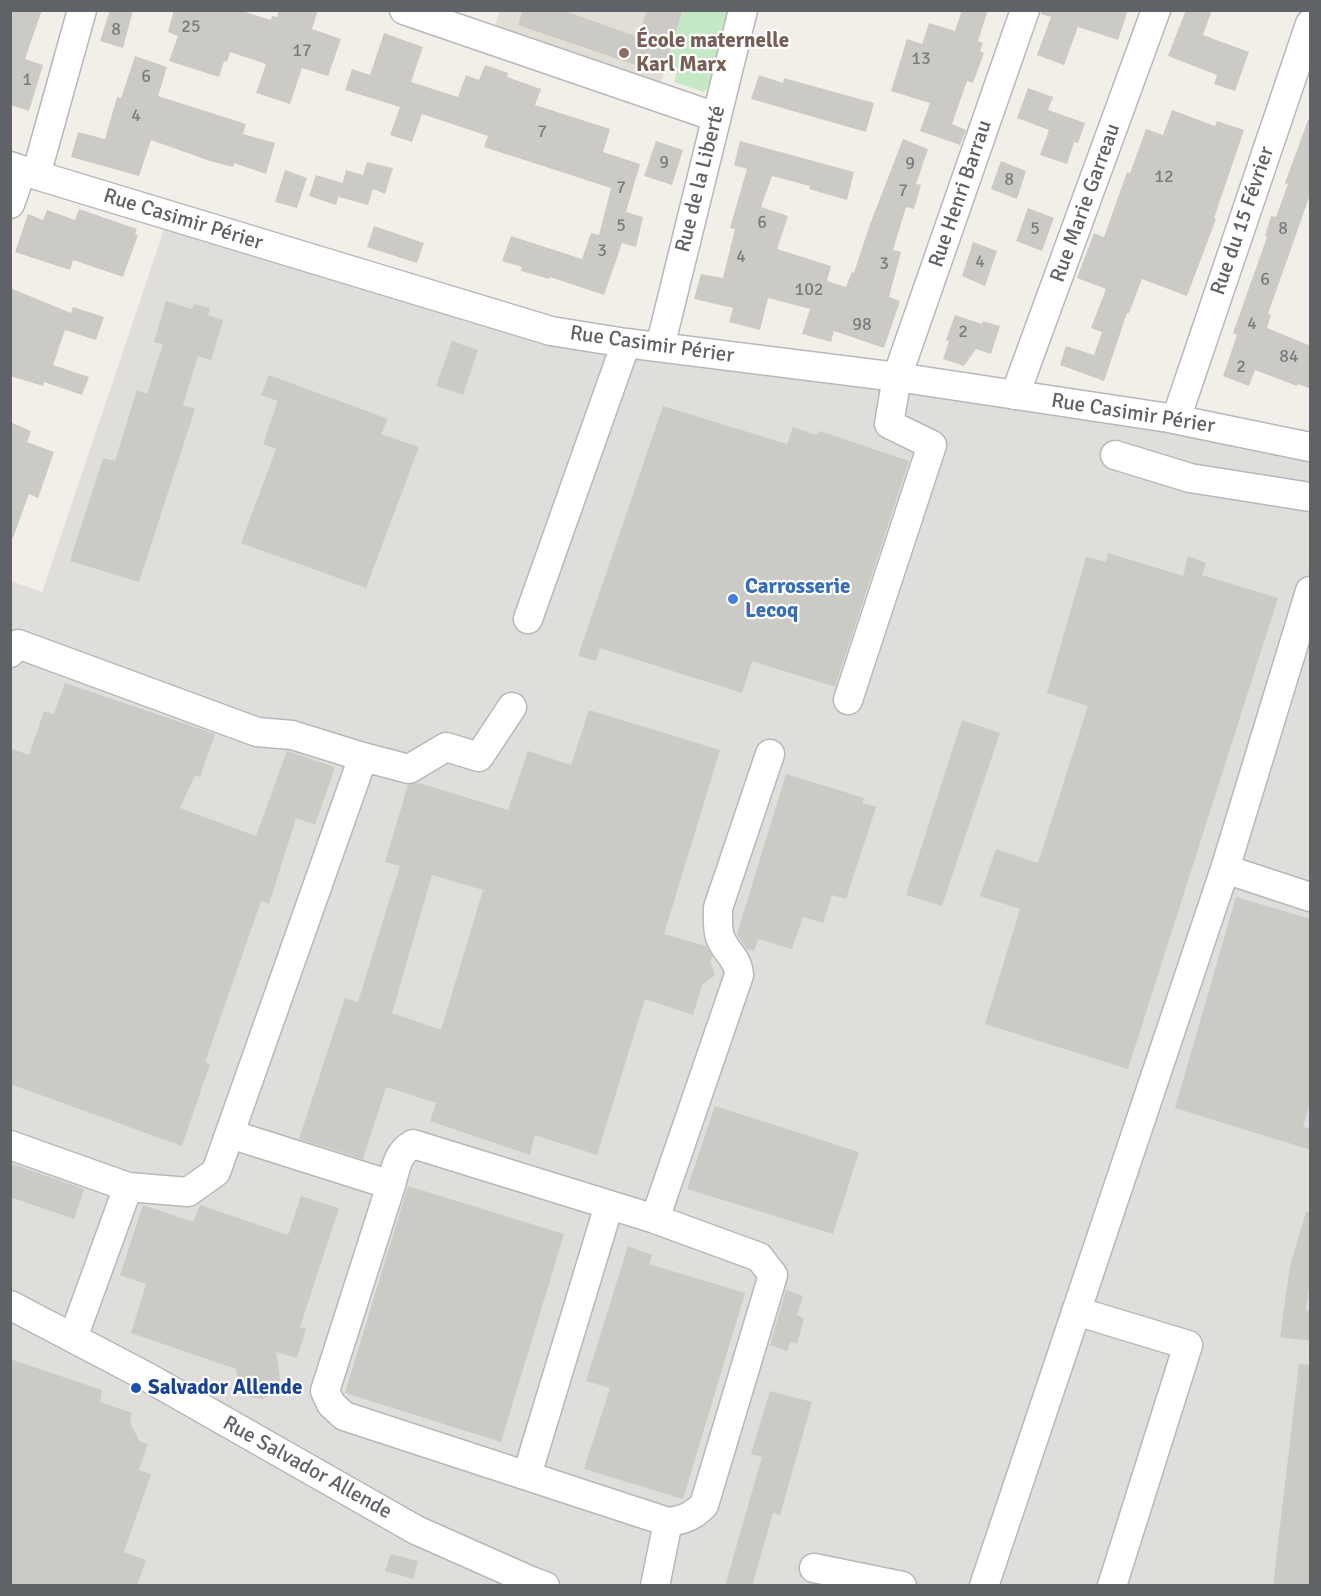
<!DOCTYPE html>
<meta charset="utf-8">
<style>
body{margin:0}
#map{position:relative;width:1321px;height:1596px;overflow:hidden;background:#f1efe8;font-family:Signika,sans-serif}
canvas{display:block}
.frame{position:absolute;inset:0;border:12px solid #5f6368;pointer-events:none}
</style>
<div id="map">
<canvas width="1321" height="1596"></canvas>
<div class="frame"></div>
</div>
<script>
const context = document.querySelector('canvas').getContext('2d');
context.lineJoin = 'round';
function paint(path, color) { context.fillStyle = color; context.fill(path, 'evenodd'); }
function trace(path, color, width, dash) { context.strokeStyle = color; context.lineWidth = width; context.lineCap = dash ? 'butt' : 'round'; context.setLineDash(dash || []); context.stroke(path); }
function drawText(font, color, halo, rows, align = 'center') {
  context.font = font + ' Signika,sans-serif'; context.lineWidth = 4.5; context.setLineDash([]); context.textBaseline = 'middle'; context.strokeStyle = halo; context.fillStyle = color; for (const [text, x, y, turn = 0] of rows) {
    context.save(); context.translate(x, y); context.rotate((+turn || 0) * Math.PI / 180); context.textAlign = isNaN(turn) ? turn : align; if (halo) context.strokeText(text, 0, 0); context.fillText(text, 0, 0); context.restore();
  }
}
paint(new Path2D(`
 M169,215L551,331L1310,447V1585L11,1586V581L42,592Z`), '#e0deda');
paint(new Path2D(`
 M500,11H683L661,82L495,25Z`), '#e1ded6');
paint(new Path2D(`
 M683,11H736L712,84L704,92L674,82L678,68L666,63Z`), '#c5e8c5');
paint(new Path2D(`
 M10,10H42L25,59L43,65L29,111L10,105Z
 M110,10H133L123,48L100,41Z
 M174,10H239L271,20L272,16L277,17L279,10H318L312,29L341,39L328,76L302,68L290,104L256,93L266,64L230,52L227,62L224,61L219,77L169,61L178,36L168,32Z
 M523,10H562L638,37L647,10H683L662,74L518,25Z
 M962,10H988L978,41L983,43L980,51L984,53L973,83L967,81L952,124L966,130L960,145L920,131L930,103L891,91L907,39L922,44L929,23L955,31Z
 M1041,10H1128L1118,40L1078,27L1064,65L1037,55L1051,17L1041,14Z
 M1186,10H1212L1203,35L1249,52L1235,91L1214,84L1217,75L1168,56Z
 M384,33L423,47L411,82L458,97L466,75L479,80L485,65L508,73L507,77L541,89L535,105L610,129L603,152L640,164L626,212L643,217L636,247L622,243L604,295L550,277L549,279L521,271L522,267L502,261L511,236L582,259L591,233L599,235L611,188L484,147L488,136L422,114L412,142L390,135L400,107L345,90L352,69L370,75Z
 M135,56L167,67L158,96L246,124L243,134L275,143L266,174L234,163L233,167L210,161L151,140L139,176L71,157L78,132L105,139L117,97L121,98Z
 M759,75L783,83L784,78L874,103L866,132L751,99Z
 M1028,88L1053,97L1048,110L1085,123L1078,143L1074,142L1067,164L1040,155L1049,130L1017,118Z
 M1172,110L1215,126L1217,121L1244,130L1214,218L1216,219L1187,296L1142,279L1129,313H1127L1104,381L1060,365L1066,346L1094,355L1102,332L1091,328L1106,289L1077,278L1094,233L1104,237L1127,172L1130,173L1146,129L1163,135Z
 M1308,120H1311V192L1268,314L1271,315L1267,328L1311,346V389L1298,384L1297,386L1255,370L1249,386L1223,376L1237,335L1233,333L1267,237L1265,236L1271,216L1276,217L1288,184L1285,183Z
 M903,139L928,149L916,184L921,185L914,209L906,207L893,250L901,252L889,297L900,301L884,348L834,331L831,342L802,334L810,309L768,298L760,330L729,322L733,308L694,299L701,274L723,278L735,229L730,228L747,169L734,165L740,141L854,172L847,200L809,189L810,186L772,176L761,207L788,216L777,249L831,266L827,281L846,287L852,272L854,273L869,227Z
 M656,141L683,150L672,185L644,176Z
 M1001,161L1026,171L1017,199L991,189Z
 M367,162L393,168L385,194L373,189L368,205L339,197L346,170L363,175Z
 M285,170L307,178L297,208L275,202Z
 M316,175L343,183L336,205L309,196Z
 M1028,208L1054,218L1042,251L1016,241Z
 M79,209L137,229L135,234L138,235L123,277L73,260L70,270L15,252L28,214L43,220L47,210L75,220Z
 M374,226L424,243L417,263L367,247Z
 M973,242L997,251L985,286L962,276Z
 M10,288L71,313L73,307L104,317L96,340L65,330L53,365L89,377L82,395L44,382L43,386L10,376Z
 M166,301L192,309L194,304L210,308L208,315L223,320L211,360L198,356L183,405L195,409L139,582L70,561L103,458L115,461L137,390L147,394L163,344L154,342Z
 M955,315L982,324L983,321L1000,326L991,354L976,349L964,366L943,359L949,341L946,340Z
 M452,341L478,350L463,395L436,386Z
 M269,375L388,419L381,434L419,447L366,588L241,543L276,449L263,444L278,401L261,395Z
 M663,406L787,444L793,427L816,435L820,431L909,461L835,687L752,661L742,693L600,648L596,661L578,656Z
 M10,422L31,431L27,442L54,452L38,498L29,494L13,538L10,537Z
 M1108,553L1183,576L1188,556L1206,563L1202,575L1278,598L1128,1069L985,1024L1020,909L980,896L996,849L1038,863L1088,706L1047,693L1086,557L1106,562Z
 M65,683L215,734L200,777L195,775L180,808L256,836L287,751L335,767L315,825L296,818L269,904L261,901L205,1062L210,1064L182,1146L10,1084V748L29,755L44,711L54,714Z
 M589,710L720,750L664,934L706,946L712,956L710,962L715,975L702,985L693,1015L645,999L597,1155L535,1135L530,1155L430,1121L436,1103L386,1087L363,1159L299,1139L345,998L358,1002L400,866L385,862L408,785L419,783L508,810L528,751L571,765ZM432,875L483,890L441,1030L392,1013Z
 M962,720L1000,733L942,906L906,895Z
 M786,774L864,798L862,803L876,807L846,899L832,895L823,923L803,917L792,949L758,939L754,951L747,949L737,934Z
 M1236,897L1311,919V1100L1303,1127L1311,1128V1150L1175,1108Z
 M715,1106L859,1152L833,1234L687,1189Z
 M10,1163L84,1189L74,1219L10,1197Z
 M408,1186L564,1234L501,1442L345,1393Z
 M301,1196L339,1208L300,1327L306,1329L297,1358L276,1352L280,1379L277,1387L273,1394L262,1399L249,1397L240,1387L236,1369L131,1333L146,1284L120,1275L143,1205L193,1222L200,1205L288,1235Z
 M1306,1212H1311V1274L1306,1310L1311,1311V1341L1280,1337L1290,1266Z
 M628,1246L652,1255L649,1264L745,1293L683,1499L584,1469L610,1388L586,1381Z
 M786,1290L803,1296L797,1315L804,1318L797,1344L790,1342L787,1351L770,1345Z
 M10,1359L102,1390L100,1402L132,1413L130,1422L139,1441L148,1444L139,1470L151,1474L124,1552L146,1560L137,1586H10Z
 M1299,1364L1311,1365V1586H1273Z
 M770,1391L812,1402L780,1515L773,1513L752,1586H725L762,1457L751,1454Z
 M391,1554L418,1561L413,1579L385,1571Z`), '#cccac5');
const minor = new Path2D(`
 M404,10L716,117
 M10,166L36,175L551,331L626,343L897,377L1169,418L1310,447
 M36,175L82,10
 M10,204L22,170
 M660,347L743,10
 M1015,395L1156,10
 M1176,419L1310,24
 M1115,455L1190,478L1310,497
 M1310,591L1225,869L1310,897
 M528,619L626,343
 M10,653L18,644L257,732L292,735L363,757L409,769L446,747L479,757L512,707
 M848,700L932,445L889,424L897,377L1025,10
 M230,1134L391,1185C396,1168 397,1153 413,1144L655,1219L739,975C738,957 725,952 720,937C717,928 718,917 718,908L770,754
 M10,1145L128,1187
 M391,1185L325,1391L331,1404L344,1416L668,1522C684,1520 693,1516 704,1505L773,1275L759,1257L655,1219
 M10,1305L149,1378L416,1530L531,1581L545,1586
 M1076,1311L1188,1345L1112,1586
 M73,1338L128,1187L188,1192L216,1172L363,757
 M527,1475L609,1205
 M814,1568L902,1586
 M655,1586L668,1522
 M984,1586L1225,869`);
trace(minor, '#b5b8bc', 31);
trace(minor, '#fff', 28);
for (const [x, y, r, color] of [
 [624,53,6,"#8d6e63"],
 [733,599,6,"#3f7fe0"],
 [136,1388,6,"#1a4fb4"]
]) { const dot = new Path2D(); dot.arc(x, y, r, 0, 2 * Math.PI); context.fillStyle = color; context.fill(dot); trace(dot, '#fff', 2); }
drawText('18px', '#7a7d7f', null, [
 ["25",191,27],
 ["8",116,30],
 ["17",302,51],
 ["13",921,59],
 ["6",146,77],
 ["1",27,80],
 ["4",136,116],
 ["7",542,132],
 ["9",664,163],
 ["9",910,164],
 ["12",1164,177],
 ["8",1009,180],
 ["7",621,188],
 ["7",903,191],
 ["6",762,223],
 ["5",621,226],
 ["5",1035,229],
 ["8",1283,229],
 ["3",602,251],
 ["4",741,257],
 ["4",980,262],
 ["3",884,264],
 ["6",1265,280],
 ["102",809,290],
 ["4",1252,324],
 ["98",862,325],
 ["2",963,332],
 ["84",1289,357],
 ["2",1241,367]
]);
drawText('bold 21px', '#785e54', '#fff', [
 ["École maternelle",636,41],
 ["Karl Marx",636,65]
], 'left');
drawText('21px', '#5f6368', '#fff', [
 ["Rue de la Liberté",701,179,-76],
 ["Rue Henri Barrau",961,194,-71],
 ["Rue Marie Garreau",1086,203,-70],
 ["Rue Casimir Périer",183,220,17],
 ["Rue du 15 Février",1243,221,-71],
 ["Rue Casimir Périer",652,345,8],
 ["Rue Casimir Périer",1133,414,9],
 ["Rue Salvador Allende",307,1468,29]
]);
drawText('bold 21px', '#366cbe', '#fff', [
 ["Carrosserie",745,587],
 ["Lecoq",745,611]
], 'left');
drawText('bold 21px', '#164399', '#fff', [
 ["Salvador Allende",148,1388]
], 'left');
</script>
